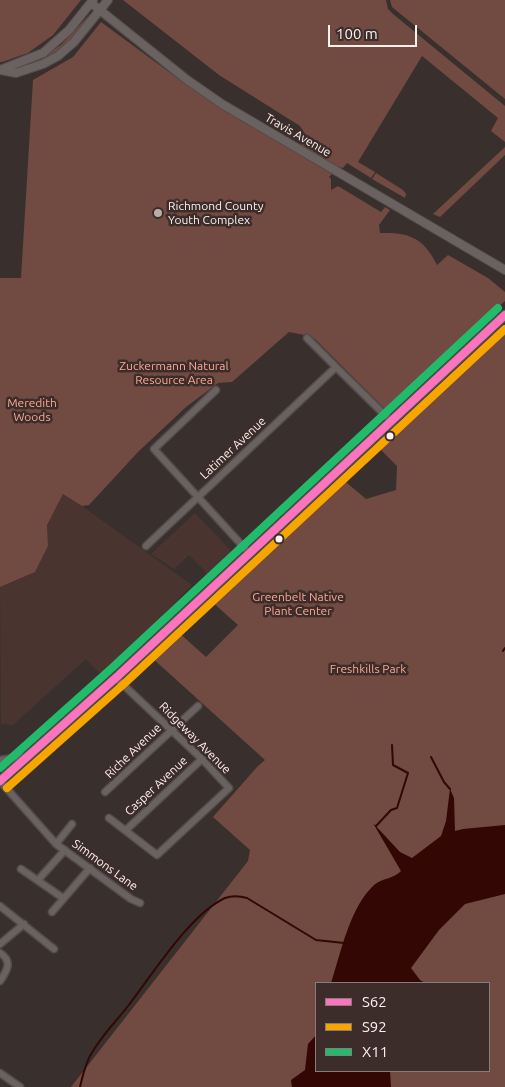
<!DOCTYPE html>
<style>
body{margin:0}
#map{position:relative;width:505px;height:1087px;overflow:hidden;background:#39302e;font-family:Ubuntu,sans-serif}
canvas{display:block}
.legend{position:absolute;left:315px;top:982px;width:175px;height:90px;box-sizing:border-box;background:#3d2d2a;border:1px solid #897b79;margin:0;padding:6px 9px;list-style:none;font-size:15px;color:#fbf1ef}
.legend li{display:flex;align-items:center;gap:10px;height:25px}
.legend b{width:25px;border:1px solid #897b79}
.scale{position:absolute;left:328px;top:25px;width:89px;height:22px;box-sizing:border-box;border:2px solid #fbf1ef;border-top:0;padding-left:6px;font-size:15px;line-height:18px;white-space:nowrap;color:#fbf1ef;-webkit-text-stroke:4px #3d2d2a;paint-order:stroke}
</style>
<div id="map">
<canvas width="505" height="1087"></canvas>
<ul class="legend">
<li><b style="height:6px;background:#fc73be"></b>S62</li>
<li><b style="height:6px;background:#f7a600"></b>S92</li>
<li><b style="height:6px;background:#20bc6c"></b>X11</li>
</ul>
<div class="scale">100 m</div>
</div>
<script>
const context = document.querySelector('canvas').getContext('2d');
context.lineJoin = 'round';
function paint(path, color) { context.fillStyle = color; context.fill(path, 'evenodd'); }
function trace(path, color, width, dash) { context.strokeStyle = color; context.lineWidth = width; context.lineCap = dash ? 'butt' : 'round'; context.setLineDash(dash || []); context.stroke(path); }
function drawText(font, color, halo, rows, align = 'center') {
  context.font = font + ' Ubuntu,sans-serif'; context.lineWidth = 5; context.setLineDash([]); context.textBaseline = 'middle'; context.strokeStyle = halo; context.fillStyle = color; for (const [text, x, y, turn = 0] of rows) {
    context.save(); context.translate(x, y); context.rotate((+turn || 0) * Math.PI / 180); context.textAlign = isNaN(turn) ? turn : align; if (halo) context.strokeText(text, 0, 0); context.fillText(text, 0, 0); context.restore();
  }
}
paint(new Path2D(`
 M63,493L82,506L192,585L155,623L159,628L105,678L86,659L13,725L1,724L0,587L35,572L48,546L47,525Z
 M195,513L236,556L213,579L189,555L174,569L151,554Z`), '#493430');
paint(new Path2D(`
 M0,0H81L53,35L28,53L2,62H0Z
 M123,0H386L388,9L393,14L505,106V142L491,131L498,118L422,56L358,162L375,172L371,178L347,163L343,168L338,167L301,146L300,141L305,135L300,126L219,75Z
 M390,0H505V99L392,7Z
 M90,14H92C79,30 63,55 41,59L42,57L61,45Z
 M101,22L169,72L225,110L332,174L329,177L331,179V190L338,186L381,212L385,207L390,210L379,225L380,233C409,232 424,238 437,265L448,255L488,278L505,292V301L387,411L315,339L310,336L289,332L232,382L218,383L186,407L138,452L89,505L82,506L63,494L47,525L48,546L35,572L0,587V278H21L33,80L73,57Z
 M505,147V155L440,217L433,214Z
 M376,173L403,190L406,194L405,198L372,179Z
 M505,328V1087H71L248,861L250,850L213,817L257,767L265,760L150,656L177,631L206,657L238,625L211,601L341,478L366,499L396,490L397,466L377,446ZM316,983H489V1071H316Z`), '#714a42');
paint(new Path2D(`
 M450,789L454,798L455,831L463,829L505,825V894L465,904L439,930L411,968L420,980L425,983H331C341,952 350,907 374,885C382,878 394,879 401,871L373,823L400,852L412,858L441,836L446,821Z
 M316,1035V1071H390L391,1087H292L291,1080L305,1070L308,1044Z`), '#330704');
trace(new Path2D(`
 M503,651L505,648
 M431,757L444,782L450,789
 M376,826L391,810L397,808L408,773L393,765L392,745
 M80,1087C82,1078 85,1067 89,1058C99,1038 115,1023 128,1006C152,975 190,914 225,898C233,895 240,896 247,898L316,940L344,943`), '#330704', 2);
const minor = new Path2D(`
 M307,338L336,367L392,422
 M216,390L154,449L250,554
 M146,546L336,367
 M0,760L28,756
 M0,781L56,844L131,899L140,903
 M105,792L198,706
 M109,818L157,855L229,788L202,759L116,678
 M126,830L202,759
 M56,844L72,824
 M21,869L63,898
 M38,880L65,850
 M0,906L54,949
 M52,912L90,868
 M0,944L24,924
 M0,953C13,961 7,971 0,981
 M0,1073L20,1087`);
const tertiary = new Path2D(`
 M91,3L186,79L222,104L505,270
 M0,70L16,73L43,64L58,56L74,42L108,0
 M0,70L43,53L69,30L93,0`);
const secondary = new Path2D(`
 M0,781L119,675L505,315`);
trace(minor, '#544c4b', 9);
trace(tertiary, '#544c4b', 10);
trace(secondary, '#544c4b', 11);
trace(minor, '#696261', 6);
trace(tertiary, '#696261', 8);
trace(secondary, '#696261', 9);
trace(new Path2D(`
 M0,781L119,675L505,315`), '#fc73be', 8);
trace(new Path2D(`
 M7,788L126,682L505,329`), '#f7a600', 8);
trace(new Path2D(`
 M0,768L112,668L498,308`), '#20bc6c', 8);
for (const [x, y, r, color] of [
 [158,213,5,"#b7adab"],
 [390,436,4.5,"#fbf1ef"],
 [279,539,4.5,"#fbf1ef"]
]) { const dot = new Path2D(); dot.arc(x, y, r, 0, 2 * Math.PI); context.fillStyle = color; context.fill(dot); trace(dot, '#3d2d2a', 2); }
drawText('12px', '#fbf1ef', '#3d2d2a', [
 ["Travis Avenue",298,135,30],
 ["Latimer Avenue",233,448,-43],
 ["Ridgeway Avenue",195,738,45],
 ["Riche Avenue",133,751,-44],
 ["Casper Avenue",156,786,-43],
 ["Simmons Lane",105,865,36]
]);
drawText('12px', '#fbf1ef', '#3d2d2a', [
 ["Richmond County",168,206],
 ["Youth Complex",168,220]
], 'left');
drawText('12px', '#fda794', '#3d2d2a', [
 ["Zuckermann Natural",174,366],
 ["Resource Area",174,380],
 ["Meredith",32,403],
 ["Woods",32,417],
 ["Greenbelt Native",298,597],
 ["Plant Center",298,611],
 ["Freshkills Park",368,669]
]);
</script>
